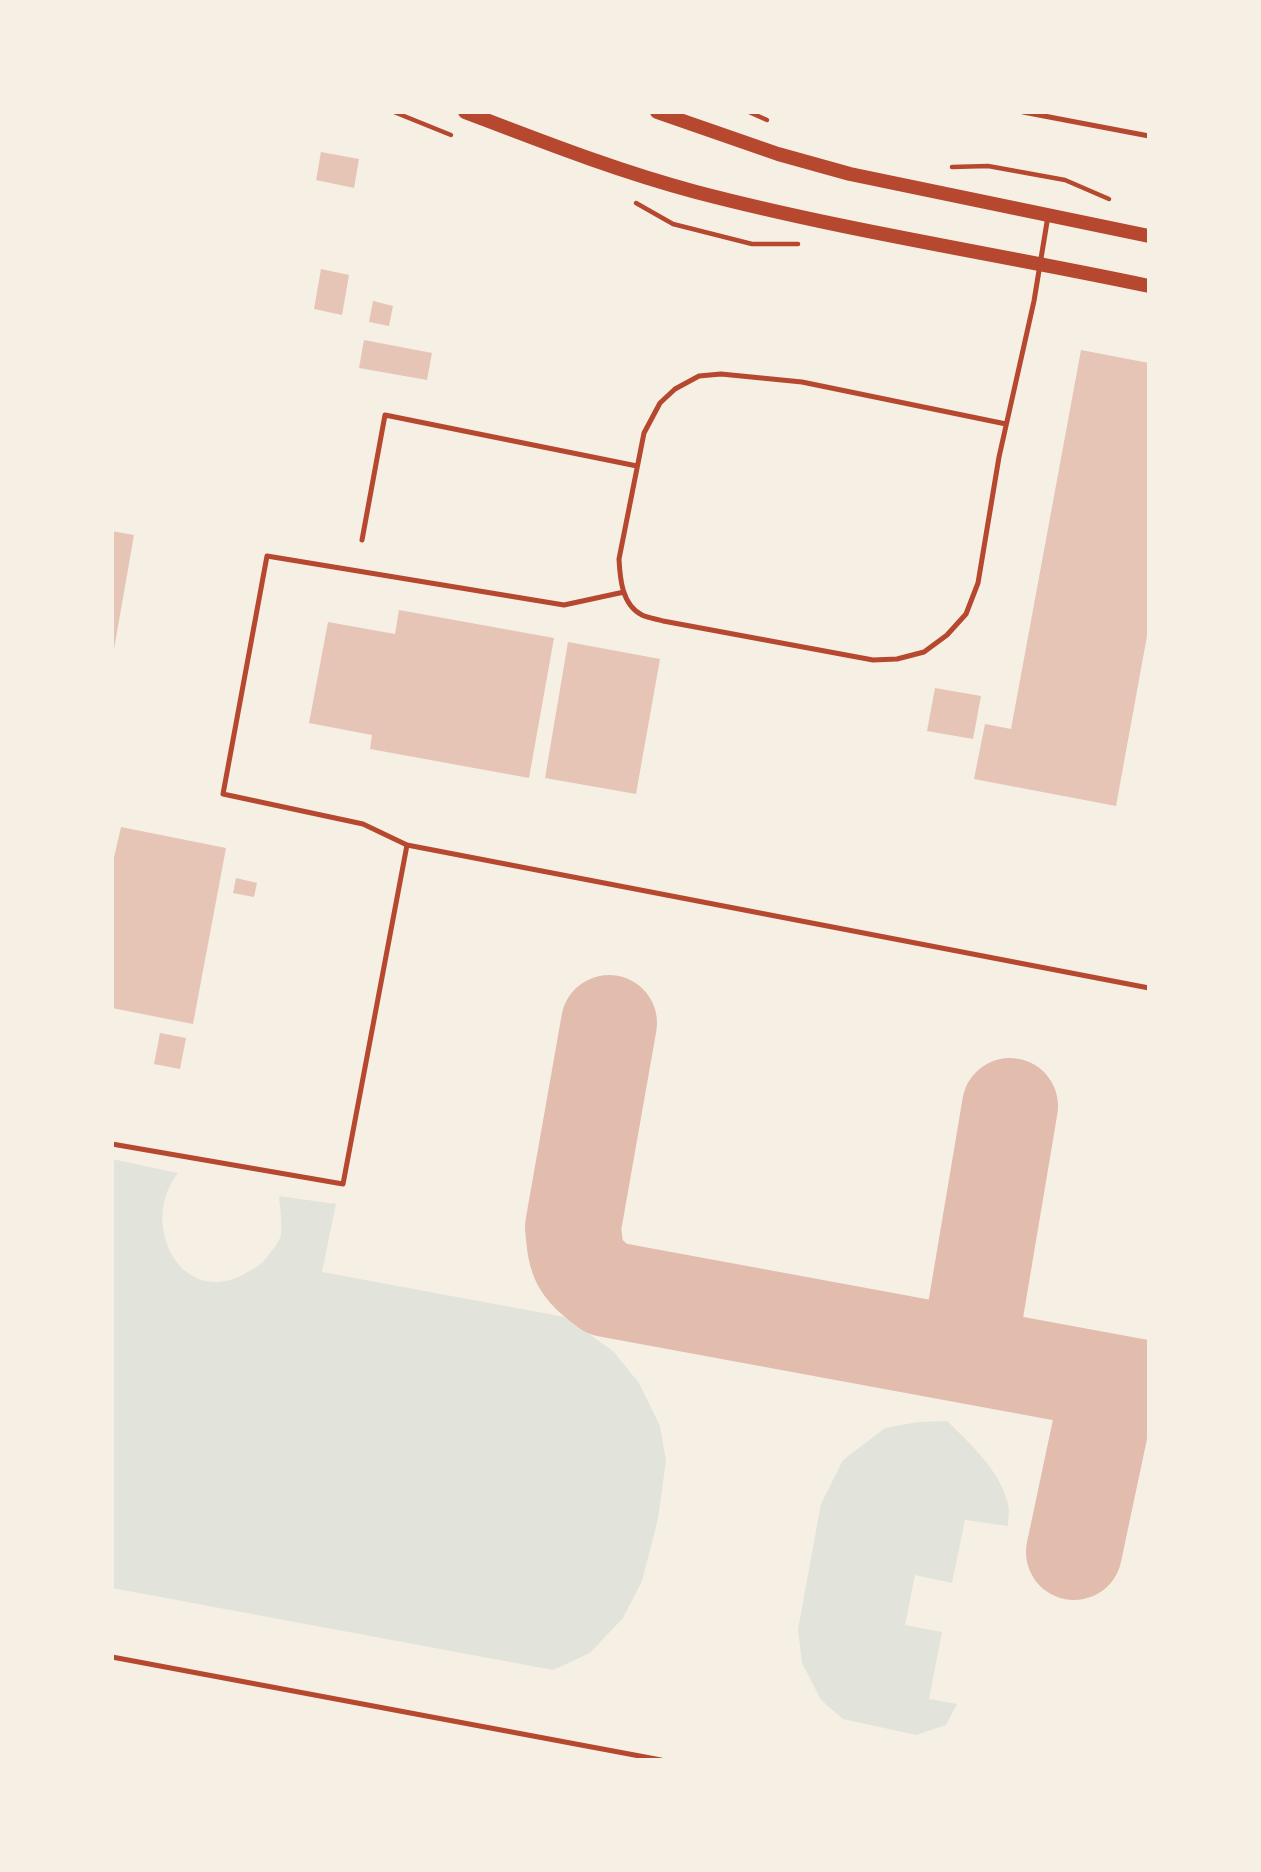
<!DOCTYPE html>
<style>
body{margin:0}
#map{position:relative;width:1261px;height:1872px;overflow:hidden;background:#f6efe4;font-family:Literata,serif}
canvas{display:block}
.frame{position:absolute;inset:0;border:114px solid #f6efe4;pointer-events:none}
</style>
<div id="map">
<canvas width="1261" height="1872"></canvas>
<div class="frame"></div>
</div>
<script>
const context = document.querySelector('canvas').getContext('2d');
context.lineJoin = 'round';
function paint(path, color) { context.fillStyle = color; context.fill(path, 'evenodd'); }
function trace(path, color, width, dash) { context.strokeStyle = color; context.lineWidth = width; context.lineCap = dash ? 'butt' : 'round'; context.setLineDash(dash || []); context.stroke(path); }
paint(new Path2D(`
 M112,1159L178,1173C137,1225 183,1310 246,1273C254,1268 262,1265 267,1257C272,1250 280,1242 281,1234C282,1222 280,1208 279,1196L336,1204L322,1272L565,1317L613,1351L639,1383L660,1426L666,1461L658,1519L642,1581L623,1618L590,1653L553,1670L112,1588Z
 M947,1421C971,1444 1000,1471 1008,1504C1010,1511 1008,1520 1008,1526L965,1520L952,1583L915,1575L905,1625L942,1632L929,1699L957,1704L946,1725L916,1735L843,1719L821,1700L802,1663L798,1629L821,1504L843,1460L885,1428L918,1422Z`), '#e2e4dc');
trace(new Path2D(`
 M609,1023L573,1227C576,1262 578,1267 607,1289L1149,1389
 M997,1361L983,1352L973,1326L1010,1106
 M1074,1552L1110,1382`), '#e2bdae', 96);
paint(new Path2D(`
 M321,152L359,159L354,188L316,180Z
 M321,269L349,275L342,315L314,309Z
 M373,301L393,306L389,326L369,322Z
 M364,340L432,353L427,380L359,368Z
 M1081,350L1149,363V625L1116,806L974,779L985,724L1011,729Z
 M112,531L134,535L113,655H112Z
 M399,610L554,638L529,778L370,749L372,735L309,723L328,622L395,634Z
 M568,642L660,659L636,794L545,778Z
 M935,688L981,696L973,739L927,731Z
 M121,827L226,848L193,1024L112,1008V866Z
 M236,878L257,883L254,897L233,893Z
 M160,1033L186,1038L180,1069L154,1064Z`), '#e6c5b7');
trace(new Path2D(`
 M394,112L451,135
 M749,112L767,120
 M952,167L988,166L1065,180L1109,199
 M636,203L673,224L752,244H798`), '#b5482f', 4.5);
trace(new Path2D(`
 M1023,112L1149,136
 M1006,424L802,382L721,374L699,376L675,389L660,403L644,433L619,559C620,579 622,605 642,615C648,618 657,619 663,621L873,660L897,659L924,652L947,635L966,614L978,583L999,457L1034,301L1048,216
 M362,540L385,415L637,466
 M407,845L363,824L223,794L267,556L564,605L624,592
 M112,1144L343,1184L407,845L1149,988
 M112,1657L661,1760`), '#b5482f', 5);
trace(new Path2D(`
 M465,112C541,141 617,171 696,192C845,231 998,254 1149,286
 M657,112L778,154L850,174L1149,236`), '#b5482f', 14);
</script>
